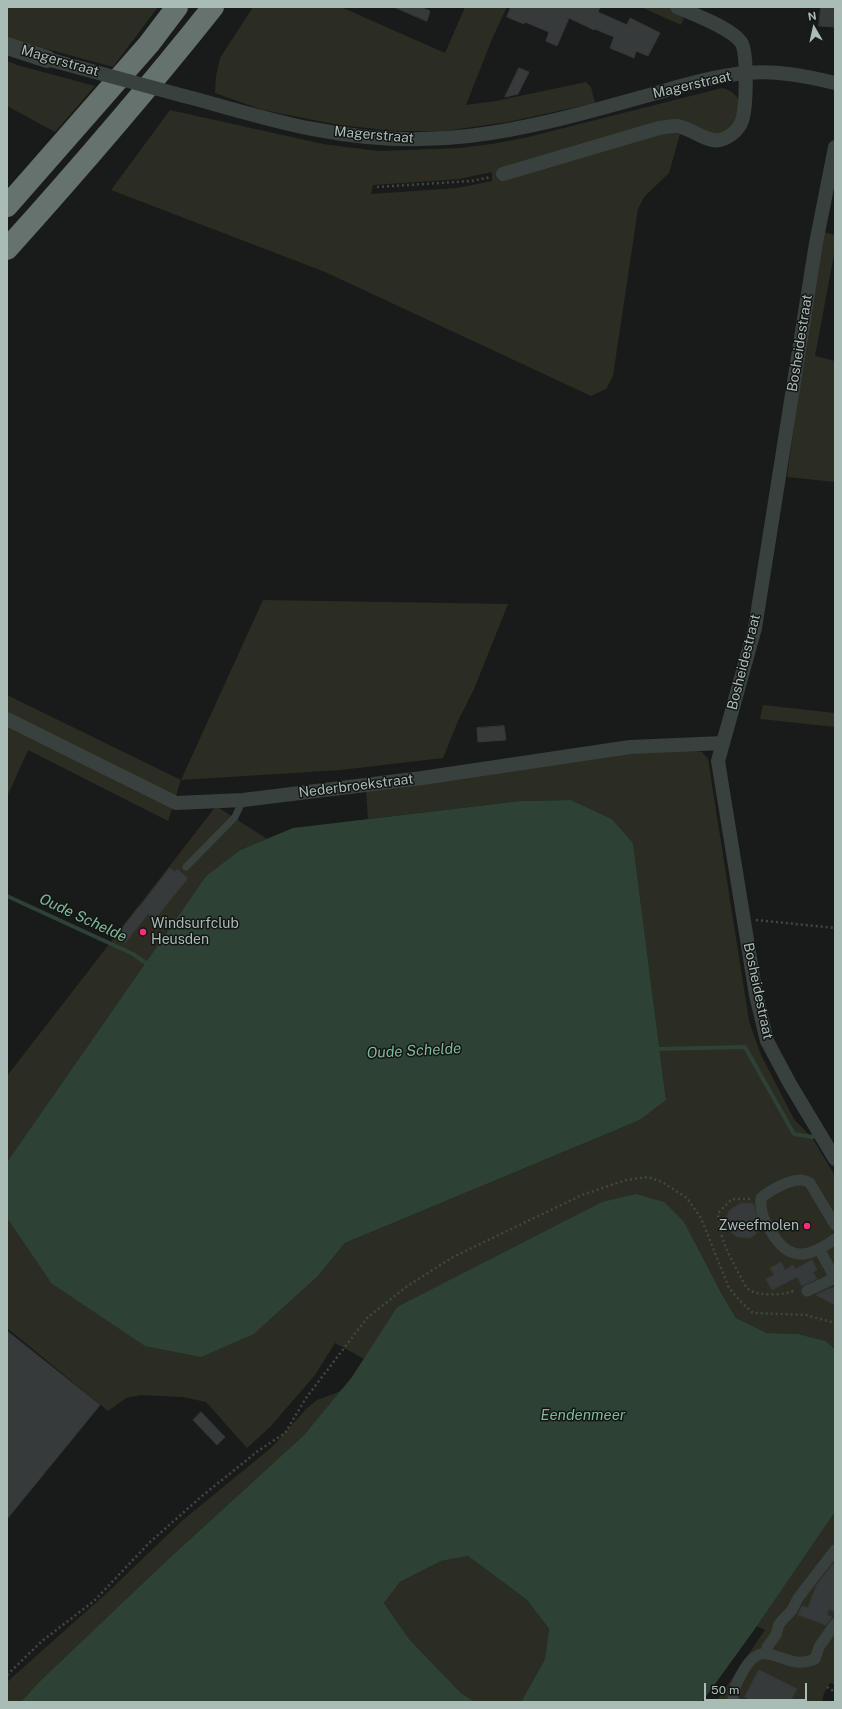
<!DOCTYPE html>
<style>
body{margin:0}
#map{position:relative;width:842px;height:1709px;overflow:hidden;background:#191b1b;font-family:"Public Sans",sans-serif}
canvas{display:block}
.frame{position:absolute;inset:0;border:8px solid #aabcb6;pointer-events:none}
.north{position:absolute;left:794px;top:8px;width:40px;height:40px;-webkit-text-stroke:3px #141616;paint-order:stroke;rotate:351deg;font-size:11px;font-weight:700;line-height:16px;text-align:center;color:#aabcb6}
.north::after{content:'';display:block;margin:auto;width:14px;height:18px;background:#aabcb6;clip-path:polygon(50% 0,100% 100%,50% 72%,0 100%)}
.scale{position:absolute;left:704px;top:1683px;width:103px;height:18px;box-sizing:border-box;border:2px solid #aabcb6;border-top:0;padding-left:5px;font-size:12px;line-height:14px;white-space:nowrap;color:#aabcb6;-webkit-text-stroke:3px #141616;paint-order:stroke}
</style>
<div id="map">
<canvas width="842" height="1709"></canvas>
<div class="frame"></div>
<div class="north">N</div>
<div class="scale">50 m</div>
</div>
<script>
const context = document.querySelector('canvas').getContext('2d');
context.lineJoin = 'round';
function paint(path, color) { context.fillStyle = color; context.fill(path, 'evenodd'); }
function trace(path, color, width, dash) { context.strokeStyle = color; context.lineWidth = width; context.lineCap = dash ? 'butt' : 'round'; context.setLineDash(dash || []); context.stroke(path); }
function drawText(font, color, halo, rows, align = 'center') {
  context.font = font + ' "Public Sans",sans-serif'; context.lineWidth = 3; context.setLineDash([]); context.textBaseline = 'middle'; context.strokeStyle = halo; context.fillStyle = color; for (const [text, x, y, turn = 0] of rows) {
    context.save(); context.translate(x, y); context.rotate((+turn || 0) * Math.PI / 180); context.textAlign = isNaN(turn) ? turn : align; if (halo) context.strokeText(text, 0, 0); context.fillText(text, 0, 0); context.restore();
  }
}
paint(new Path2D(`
 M7,7H158L113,67L7,38Z
 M253,7H341L445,53L465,7H507L492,39L466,105L496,101L586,82L591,87L595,103L508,122L444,131H395L339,125L263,110L215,93L216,76L220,58Z
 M641,7H667L685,15L681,25Z
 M7,61L17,65L95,86L55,132L7,106Z
 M722,88C733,90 742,99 740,111C739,118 731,128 727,134L672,133L680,134L669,173L644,197L638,209L613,376L606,389L591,396L325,272L111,190L170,110L323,144L378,151L458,148L492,144L528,137ZM492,172V181L457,188L371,194L373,185L459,179Z
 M824,232L835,235V249L815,356L835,361V482L787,477L804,353Z
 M263,600L508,604L474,689L458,721L443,758L341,770L181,780L168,821L28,750L7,797V695L181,780Z
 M763,705L835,713V727L760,719Z
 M685,749L702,752L708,759L749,1021L761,1055L794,1119L813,1139L835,1176V1349L826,1341L798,1334L767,1333L736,1318L720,1291L397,1307L364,1359L335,1343L315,1375L271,1426L247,1448L206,1402L182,1397L140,1395L126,1398L108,1411L7,1328V1218L51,1283L254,1334L318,1276L345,1243L640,1120L666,1100L633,843L612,819L571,800L520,801L368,819L366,791L614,755Z
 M216,806L267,839L240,850L206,876L7,1162V1076Z
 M341,1391L304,1435L163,1564L38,1683L21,1702H7V1682L109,1591L183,1520L272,1447L307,1408L317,1400Z
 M835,1512V1684L830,1683L824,1693L822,1702H716L765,1630L757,1626Z
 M468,1556L527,1600L549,1629L545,1659L521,1702H475L461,1693L409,1639L384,1603L400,1582L441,1561Z`), '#2b2c22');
paint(new Path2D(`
 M571,800L612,819L633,843L666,1100L640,1120L345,1243L318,1276L254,1334L201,1357L145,1346L51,1283L7,1218V1162L206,876L240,850L293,828L520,801Z
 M636,1194L664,1202L684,1222L720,1291L736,1318L767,1333L798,1334L826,1341L835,1349V1512L757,1626L702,1702H521L545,1659L549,1629L527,1600L468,1556L441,1561L400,1582L384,1603L409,1639L461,1693L475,1702H21L38,1683L163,1564L304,1435L352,1377L397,1307L602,1202Z`), '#2d4135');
trace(new Path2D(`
 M7,896L133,954L150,966
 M654,1049L745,1047L794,1134L813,1137`), '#2d4135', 4);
const building = new Path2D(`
 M394,7H421L430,11L427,21Z
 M511,7H600L598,12L627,25L630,18L660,33L648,56L636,51L634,58L610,48L614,37L595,29L594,30L569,18L557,46L546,41L549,32L525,22L524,24L507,17Z
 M821,7H833V9H835L834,27L819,26Z
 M519,68L529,72L518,94L505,97Z
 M504,726L506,740L478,742L477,728Z
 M170,868L175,872L177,869L188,878L155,919L140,907Z
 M139,907L148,914L125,943L116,936Z
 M741,1203H751L754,1205L760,1227L755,1235L749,1238L737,1237L730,1231L727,1225L726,1218L729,1211Z
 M812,1260L817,1270L813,1272L817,1279L802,1286L797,1277L772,1290L766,1279L774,1275L770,1268L781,1262L785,1270L793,1265L795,1269Z
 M835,1288V1305L816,1295L828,1289Z
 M7,1331L100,1405L7,1519Z
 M201,1412L225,1437L217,1445L193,1420Z
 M835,1561V1612L829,1609L827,1615L832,1617L831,1618L826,1625L798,1615L802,1606L808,1608L816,1586Z
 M759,1670L797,1689L790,1702H754L745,1697Z`);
paint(building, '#363a3a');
trace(building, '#333737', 1);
trace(new Path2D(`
 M377,187L471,181L491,177
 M756,920L835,928
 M750,1199H732L718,1213C720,1239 727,1251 739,1274C742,1278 744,1286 748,1289C758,1297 785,1295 796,1290
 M7,1675L42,1641L94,1601L149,1543L202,1496L258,1451L285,1433L306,1398L367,1318L406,1287L453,1257L582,1195L626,1180L648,1177L662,1182L687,1198L701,1218L729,1288L740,1301L753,1313L806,1315L831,1322L835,1325
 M827,1687L835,1692
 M796,1702V1701`), '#3f4845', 2.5, [2, 3]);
trace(new Path2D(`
 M186,867L235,817L243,800`), '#39413f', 7);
trace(new Path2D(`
 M835,1225L810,1183C808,1182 804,1180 801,1180C790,1179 769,1191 761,1198C760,1209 764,1221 770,1230C788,1262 808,1259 835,1239
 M819,1249L835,1278
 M807,1291L835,1278
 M767,1652V1647L776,1635L779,1624L792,1610L798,1598L835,1550
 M733,1702C732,1691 737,1683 742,1673C765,1630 782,1674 815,1659L819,1647L835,1624`), '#39413f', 11);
trace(new Path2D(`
 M184,96C227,107 270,121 313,129C364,139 418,142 469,136C528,129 585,113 642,97C675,88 711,76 746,73C776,70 806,76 835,83
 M835,147L816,243L755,628L718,761L756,995L767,1041L790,1084L835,1159
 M503,174L659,128C665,127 672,126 677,126C692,128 706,143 720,140C731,137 741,128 743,117C746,104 748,52 741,42C731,28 693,14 677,7
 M7,719L176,803L243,800L422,778L630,747L723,743`), '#39413f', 14);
trace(new Path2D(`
 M7,46L47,59`), '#39413f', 18);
trace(new Path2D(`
 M7,206L149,44L177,7
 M7,249C78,170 147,90 213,7`), '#65726e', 22);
trace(new Path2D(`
 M47,59L184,96`), '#39413f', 14);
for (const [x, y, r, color] of [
 [143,932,4,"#ff2d7b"],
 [807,1226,4,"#ff2d7b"]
]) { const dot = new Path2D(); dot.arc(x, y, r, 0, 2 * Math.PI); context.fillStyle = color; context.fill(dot); trace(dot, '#141616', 1.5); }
drawText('14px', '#aabcb6', '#141616', [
 ["Magerstraat",60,61,16],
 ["Magerstraat",692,85,-13],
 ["Magerstraat",374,135,5],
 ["Bosheidestraat",800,343,-81],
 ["Bosheidestraat",744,662,-76],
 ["Nederbroekstraat",356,786,-7],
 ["Bosheidestraat",758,991,78]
]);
drawText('14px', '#aabcb6', '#141616', [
 ["Windsurfclub",151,924],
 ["Heusden",151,940],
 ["Zweefmolen",799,1226,"right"]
], 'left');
drawText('italic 15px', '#7fb998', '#141616', [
 ["Oude Schelde",83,918,25],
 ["Oude Schelde",414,1051,-3],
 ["Eendenmeer",583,1415]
]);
</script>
